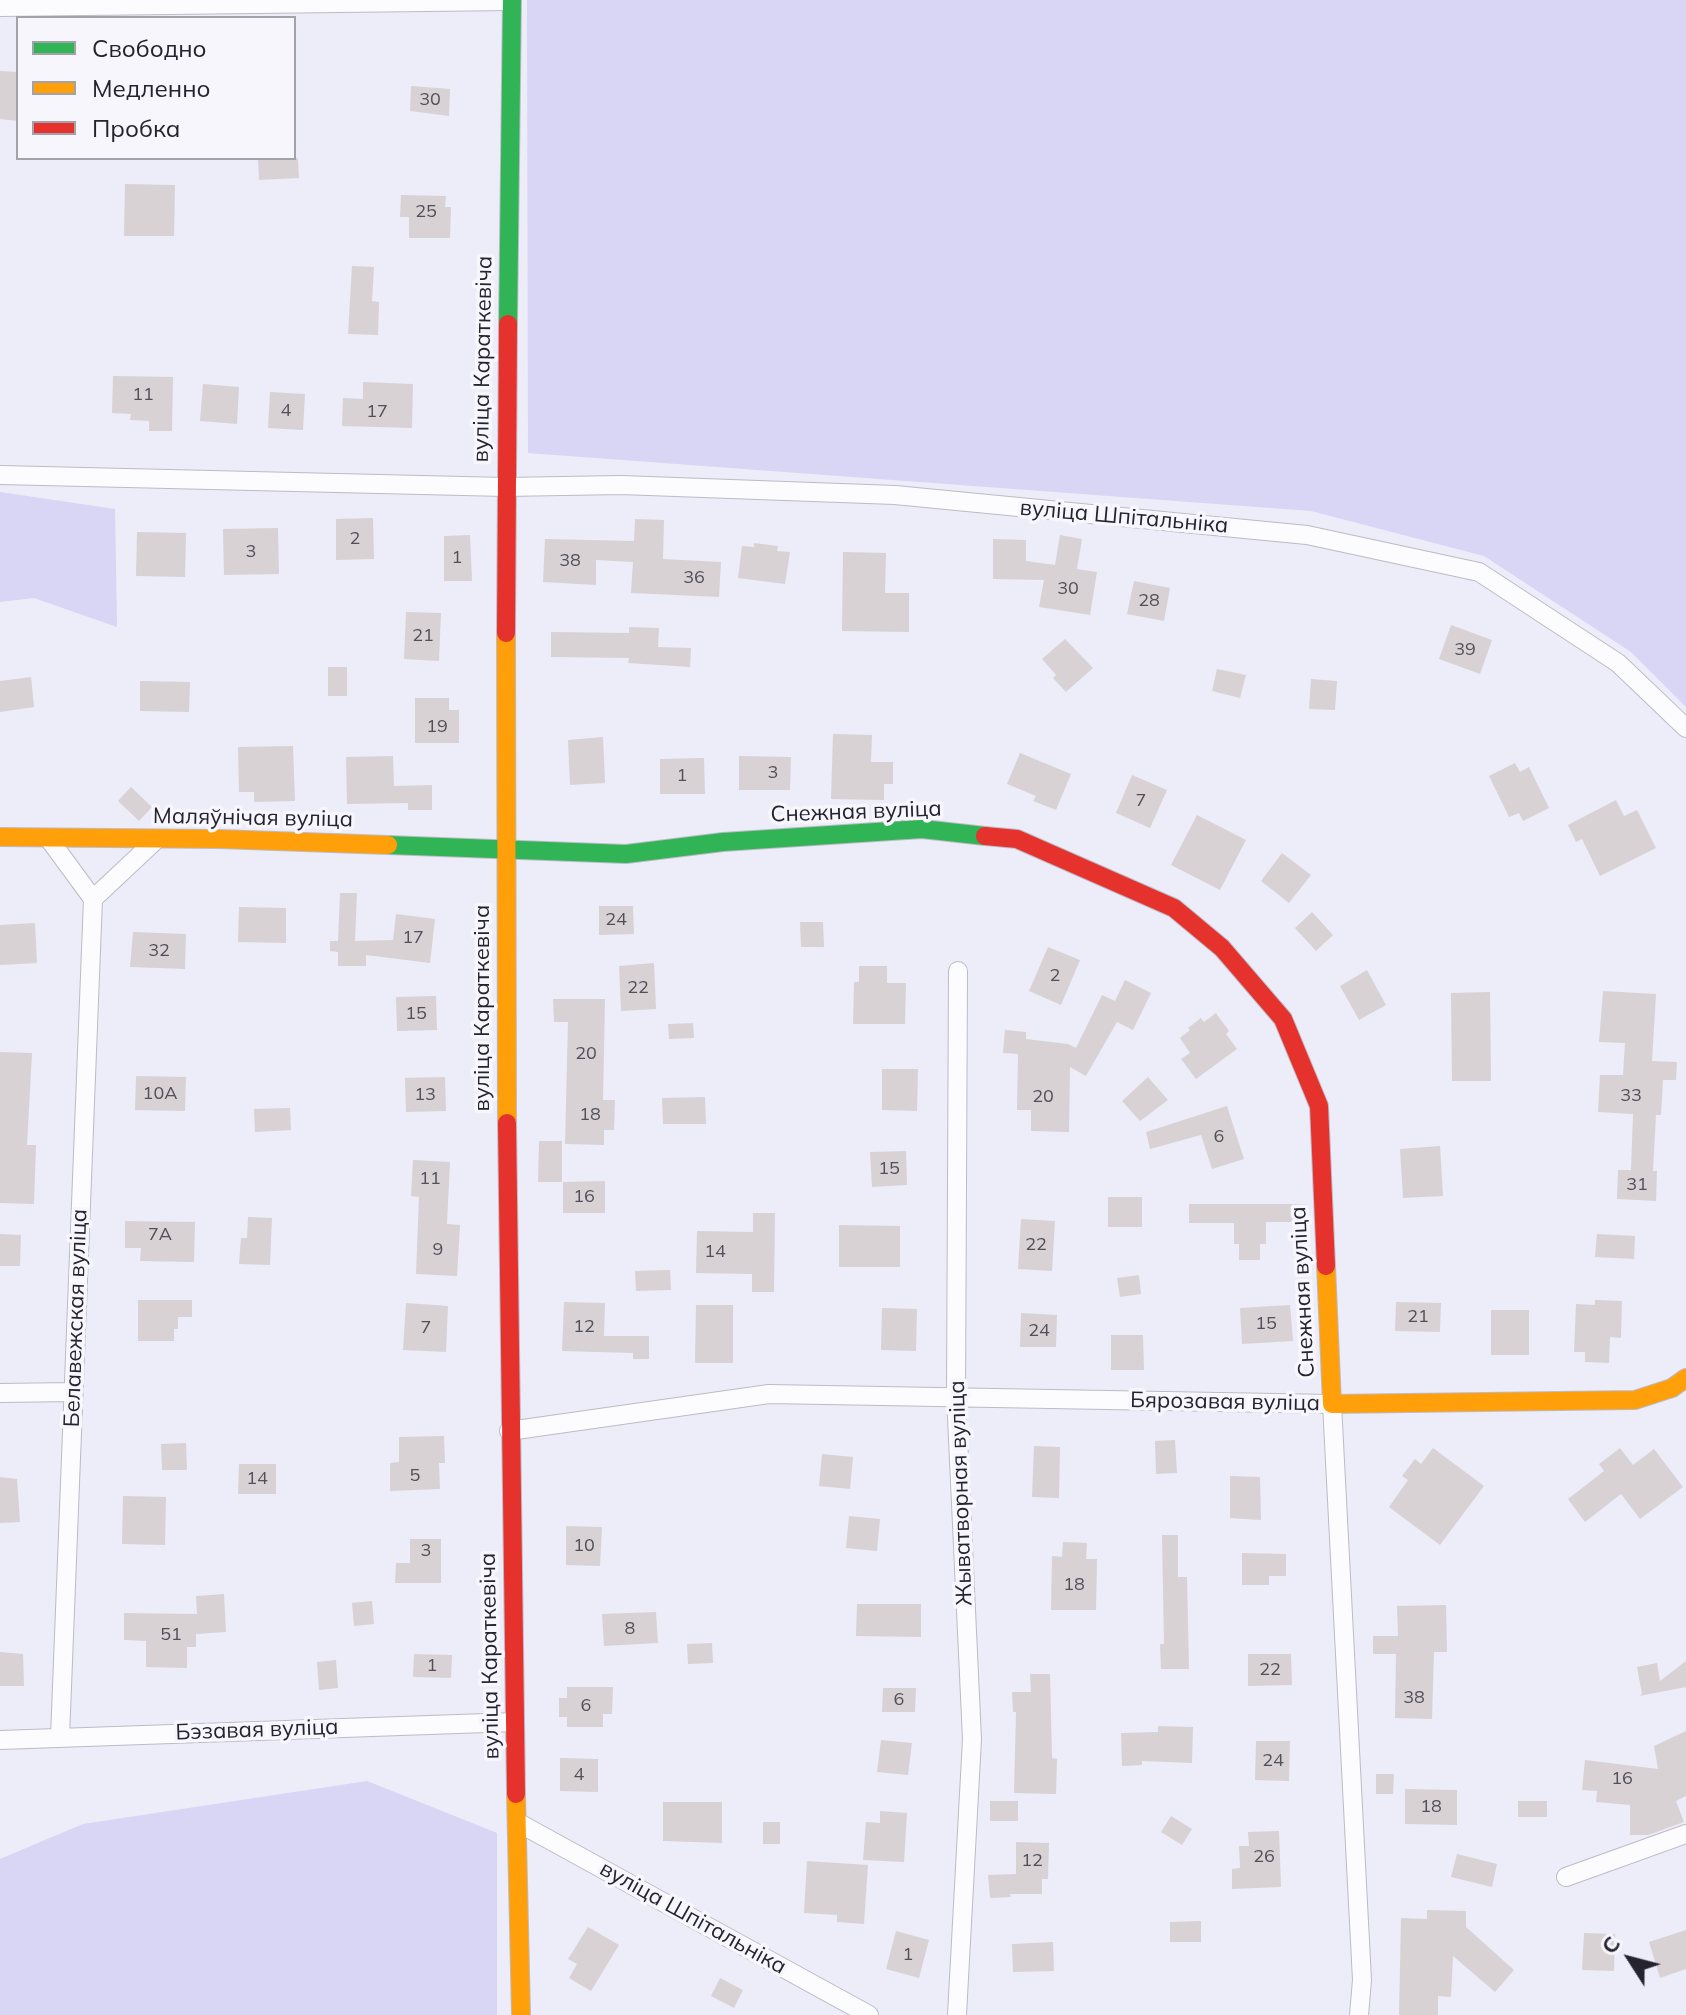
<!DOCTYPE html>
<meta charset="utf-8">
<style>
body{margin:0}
#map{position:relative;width:1686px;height:2015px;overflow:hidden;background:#edecf9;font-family:Mulish,sans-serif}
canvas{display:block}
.legend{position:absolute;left:16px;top:16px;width:280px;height:144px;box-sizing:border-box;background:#f6f6fc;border:2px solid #a2a2aa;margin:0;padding:10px 14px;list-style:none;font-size:24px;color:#24232e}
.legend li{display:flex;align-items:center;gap:16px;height:40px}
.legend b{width:40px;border:2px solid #a2a2aa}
.north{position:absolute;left:1590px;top:1919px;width:80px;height:80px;-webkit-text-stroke:6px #f6f6fc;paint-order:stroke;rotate:306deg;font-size:22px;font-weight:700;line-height:32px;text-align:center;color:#24232e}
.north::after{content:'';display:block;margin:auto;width:28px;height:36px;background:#24232e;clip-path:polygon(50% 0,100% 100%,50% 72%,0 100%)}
</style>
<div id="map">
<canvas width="1686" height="2015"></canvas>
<ul class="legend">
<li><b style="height:10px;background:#30b455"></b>Свободно</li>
<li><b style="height:10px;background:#ff9f0a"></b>Медленно</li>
<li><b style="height:10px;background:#e5322d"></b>Пробка</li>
</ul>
<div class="north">С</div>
</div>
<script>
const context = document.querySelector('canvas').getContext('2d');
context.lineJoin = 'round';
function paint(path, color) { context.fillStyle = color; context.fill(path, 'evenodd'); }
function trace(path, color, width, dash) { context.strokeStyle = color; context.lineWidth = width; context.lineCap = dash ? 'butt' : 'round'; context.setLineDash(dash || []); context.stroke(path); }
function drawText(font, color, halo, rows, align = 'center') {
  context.font = font + ' Mulish,sans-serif'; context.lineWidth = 7; context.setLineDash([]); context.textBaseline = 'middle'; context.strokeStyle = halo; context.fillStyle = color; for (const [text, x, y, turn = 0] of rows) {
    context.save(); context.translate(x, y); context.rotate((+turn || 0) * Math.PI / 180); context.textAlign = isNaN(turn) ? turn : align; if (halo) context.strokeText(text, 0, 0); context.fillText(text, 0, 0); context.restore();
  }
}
paint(new Path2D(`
 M527,0H1686V707L1631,652L1484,556L1311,511L528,453Z
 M0,492L115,509L117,627L34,598L0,602Z
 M367,1781L497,1833V2015H0V1859L83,1824Z`), '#d8d5f5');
paint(new Path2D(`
 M0,71L18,72V121L0,119Z
 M411,86L450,89L449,116L410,111Z
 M258,158H298L299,178L259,180Z
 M125,184L175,185L174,236H124Z
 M401,195L446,196L445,207H451L450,238H409V217H400Z
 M352,266L374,267L372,301L379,302L378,335L348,334Z
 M113,376L173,377L172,431H149V421L130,420L131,414L112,413Z
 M363,382L413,384L412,428L342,426L343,398L363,399Z
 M203,384L239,387L237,424L200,421Z
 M270,392L305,394L303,430L268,428Z
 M373,518L374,559L336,560V519Z
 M635,519L664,520L663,559L721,562L719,597L631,593L633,562L596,560V585L543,582L545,539L634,541Z
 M278,528L279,574L224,575L223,529Z
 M137,532L186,533L185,577L136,576Z
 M470,535L472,581H444V536Z
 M1060,535L1082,539L1077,569L1097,572L1090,615L1039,607L1044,580L993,579V539L1026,540V561L1055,565Z
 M754,543L778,546L777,551L790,552L785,584L738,578L742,546L754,547Z
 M843,552L886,553L885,593H909V632L842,631Z
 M1134,581L1170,588L1164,621L1127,614Z
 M406,612L441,613L439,661L404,659Z
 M1451,625L1492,640L1480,674L1439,659Z
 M629,627L659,628L658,647L691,648L690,667L628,663L629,658L551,657V632L629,633Z
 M1065,639L1093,668L1066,692L1053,678L1056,675L1042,659Z
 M328,667H347V696H328Z
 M1217,669L1246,675L1240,698L1212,691Z
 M31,677L34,707L0,712V681Z
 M1311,679L1337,681L1335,710L1309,709Z
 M140,681L190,682L189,712L140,711Z
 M415,698H449V710H459V743H415Z
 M833,734L872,735L871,762H893V784H884V800L831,799Z
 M603,737L605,783L570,785L568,740Z
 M293,746L295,801L254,802V792H239L238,747Z
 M1020,753L1071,774L1056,810L1033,801L1036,796L1007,784Z
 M393,756L394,786L432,785V810H408V803L347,804L346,757Z
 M739,756L791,757L790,790H739Z
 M704,758L705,794H660V759Z
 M1515,763L1520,772L1529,767L1549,808L1523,821L1519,813L1509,817L1489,776Z
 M1132,775L1167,790L1150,828L1116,813Z
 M131,787L152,807L139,821L118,801Z
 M1616,800L1624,816L1637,810L1656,848L1600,876L1582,839L1576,842L1568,825Z
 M1197,815L1246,840L1220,890L1171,865Z
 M1282,853L1311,875L1289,903L1261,881Z
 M340,893H357L355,941L393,940L396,914L435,919L430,963L366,955V966H338V952L330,951V941H338Z
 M599,906H633L634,934L599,935Z
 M239,907L286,908V943L238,942Z
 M1312,912L1333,935L1316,951L1295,928Z
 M800,922H823L824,947H801Z
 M35,923L37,963L0,965V925Z
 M133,932L186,934L185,969L130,967Z
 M1048,947L1080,960L1061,1005L1029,991Z
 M654,963L656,1009L621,1011L619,966Z
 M859,966H887V983H906L905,1024H853L854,982H859Z
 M1367,970L1386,1005L1359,1020L1340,986Z
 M1125,980L1151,993L1133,1030L1117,1022L1086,1076L1070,1067L1069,1132L1031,1131V1110H1017L1018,1054L1003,1053L1005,1030L1026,1032V1039L1068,1044L1076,1048L1102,995L1115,1001Z
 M1603,991L1656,994L1652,1061L1677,1062L1676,1080H1663L1661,1115H1656L1653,1171H1657L1656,1201L1617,1199L1618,1170H1631L1633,1114L1598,1112L1600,1075H1623L1625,1043L1599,1042Z
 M1490,992L1491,1081H1452L1451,993Z
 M436,996L437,1030L397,1031L396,997Z
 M553,999H605L603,1100H615L614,1130H604V1145L565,1144L568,1022H554Z
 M1216,1013L1229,1031L1226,1034L1237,1049L1196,1079L1181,1059L1190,1053L1180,1038L1190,1030L1188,1028L1201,1018L1204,1022Z
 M693,1023L694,1038L669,1039L668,1024Z
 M0,1052L32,1053L27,1145H36L34,1204L0,1203Z
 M882,1069H918L917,1111L882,1110Z
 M136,1076L186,1077L185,1111L135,1110Z
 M445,1077L446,1111L406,1112L405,1078Z
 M1148,1077L1168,1100L1140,1121L1122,1101Z
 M705,1097L706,1124H663L662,1098Z
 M1227,1106L1244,1159L1212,1169L1201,1135L1150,1149L1146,1132Z
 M290,1108L291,1130L255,1132L254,1109Z
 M539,1141H562V1182H538Z
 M1440,1146L1443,1196L1403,1198L1400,1149Z
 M906,1151L907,1185L872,1187L870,1152Z
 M413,1160L450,1162L447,1224L460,1225L457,1276L416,1274L419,1197L411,1196Z
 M605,1181V1213H563V1182Z
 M1108,1197H1142V1227H1108Z
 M1189,1204H1307L1308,1222H1266V1244H1260V1260H1239V1244H1234V1223H1189Z
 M753,1213H775L774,1292H752V1274L696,1273L697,1231L753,1232Z
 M248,1217L272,1218L270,1265L239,1264L241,1238H247Z
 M1021,1219L1055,1221L1052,1271L1018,1269Z
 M125,1221L195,1222L194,1262L140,1261L141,1248H125Z
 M839,1225L900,1226V1267H839Z
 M0,1234L21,1235L20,1266H0Z
 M1597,1234L1635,1236L1634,1259L1595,1257Z
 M670,1270L671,1290L636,1291L635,1271Z
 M1139,1275L1141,1294L1120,1297L1117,1278Z
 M138,1300H192V1317H178V1329H174V1341H138Z
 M1595,1300L1622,1301L1621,1338L1610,1337L1609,1363L1585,1362V1352H1574L1576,1304L1595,1305Z
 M564,1302L605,1303L604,1336H649V1359H633V1353L562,1351Z
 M1396,1302L1441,1303L1440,1332L1395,1331Z
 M406,1303L448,1306L446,1352L403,1350Z
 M696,1305H733V1363H695Z
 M1290,1305L1293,1341L1242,1344L1240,1308Z
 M882,1308L917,1309L916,1351L881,1350Z
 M1491,1310H1529V1355H1491Z
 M1021,1313L1057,1315L1056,1347H1020Z
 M1111,1335H1143L1144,1370H1111Z
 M444,1436L445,1463H439L440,1489L390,1491V1463L399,1462V1437Z
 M1175,1440L1177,1473L1156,1474L1155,1441Z
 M186,1443L187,1470H162L161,1444Z
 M1034,1446L1060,1447L1059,1498L1032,1497Z
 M1433,1448L1484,1486L1440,1545L1389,1507L1408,1480L1402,1476L1415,1459L1421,1464Z
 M1620,1448L1633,1465L1654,1449L1683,1487L1640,1519L1621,1494L1585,1522L1568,1499L1604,1471L1599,1464Z
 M822,1454L853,1457L850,1489L819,1486Z
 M239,1464H276V1494H238Z
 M1230,1476L1260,1477L1261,1520L1230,1518Z
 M0,1477L17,1479L20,1522L0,1523Z
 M123,1496L166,1497L165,1545L122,1544Z
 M849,1516L880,1519L877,1551L846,1548Z
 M566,1526L602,1527L600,1566L566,1565Z
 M1162,1535H1178V1577H1187L1189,1669H1161L1160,1644H1164Z
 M410,1539H441V1583H395L396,1563H410Z
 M1063,1542L1087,1543L1086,1559H1097L1096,1610H1051L1052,1556L1062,1557Z
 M1242,1553L1286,1554V1576H1269V1585H1242Z
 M224,1594L226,1632L196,1634V1647H187V1668L146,1667V1641L124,1640V1613L197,1614L196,1596Z
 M372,1601L374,1624L354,1626L352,1603Z
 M857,1604H921V1637L856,1636Z
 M1446,1605L1447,1652H1434L1432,1719L1395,1718L1396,1654H1373V1636H1398L1397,1606Z
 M656,1612L658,1643L604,1646L602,1614Z
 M712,1643L713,1663L688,1664L687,1644Z
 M0,1652L23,1654L24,1686H0Z
 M414,1654L452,1655L451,1678L413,1677Z
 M1248,1654H1291L1292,1685L1248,1686Z
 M336,1660L338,1688L319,1690L317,1662Z
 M1686,1661V1687L1639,1696L1642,1694L1637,1667L1657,1663L1660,1681Z
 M1030,1674H1050L1052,1758L1057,1759L1056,1794L1014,1793L1016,1712H1013L1012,1692H1031Z
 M567,1687H613L612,1714H603V1727H567V1717H559V1698H567Z
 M883,1688H916L915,1712H882Z
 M1158,1726L1193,1727L1192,1763L1142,1761V1765L1122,1766L1121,1733L1158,1732Z
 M1686,1731V1796L1676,1801L1684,1822L1648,1835H1630V1805L1596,1802L1597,1791L1582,1790L1585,1760L1658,1769L1654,1746Z
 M881,1740L912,1743L908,1775L877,1772Z
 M1256,1741H1290L1289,1781L1255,1780Z
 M560,1758L598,1759V1792L560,1791Z
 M1376,1774H1394L1393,1794H1376Z
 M1405,1789L1457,1790V1825L1405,1824Z
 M990,1801H1018V1821H990Z
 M1518,1801H1547V1817H1518Z
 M663,1802H722V1843L663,1841Z
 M880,1811L907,1813L904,1862L863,1860L866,1822L880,1823Z
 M1171,1816L1192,1829L1182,1845L1161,1832Z
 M763,1822H780V1844H763Z
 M1279,1831L1281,1887L1232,1889V1869L1240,1868L1239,1846H1249L1248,1832Z
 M1016,1842L1049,1843L1048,1879H1042V1894H1010L1011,1897L990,1898L988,1875L1016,1874Z
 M1457,1854L1497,1864L1492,1887L1451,1877Z
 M807,1861L868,1865L864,1924L837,1922V1915L804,1913Z
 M1427,1910L1466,1911V1927L1514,1970L1495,1992L1453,1956L1451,1997L1438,1996V2015H1399L1401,1918L1427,1919Z
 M1201,1921V1942H1170V1922Z
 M588,1927L619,1945L591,1991L569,1978L577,1964L568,1959Z
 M1686,1930V1969L1660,1978L1649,1942Z
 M896,1931L929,1940L919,1978L886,1969Z
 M1584,1933L1615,1934L1614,1971L1582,1970Z
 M1053,1942L1054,1971L1013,1972L1012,1944Z
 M720,1978L743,1990L734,2008L711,1996Z`), '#d8d2d4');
const street = new Path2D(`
 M0,7L512,1
 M0,475L505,487L621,485L895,495L1307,535L1479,572L1618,663L1686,728
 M49,839L93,899
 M0,1393L72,1392
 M509,1431L769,1394L1332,1404L1362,1980L1359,2015
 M60,1737L93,899L157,839
 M0,1740L515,1722
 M517,1822L869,2015
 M1566,1877L1686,1834
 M957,2015L972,1739L956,1396L958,971`);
const fast = new Path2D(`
 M508,324L512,0
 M388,845L626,854L723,842L922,829L985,836`);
const slow = new Path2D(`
 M506,633L507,1123
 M0,837L219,839L388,845
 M1326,1266L1332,1404L1635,1400L1672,1388L1686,1378
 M516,1794L521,2015`);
const jam = new Path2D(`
 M506,633L508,324
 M985,836L1017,839L1174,908L1222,948L1283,1019L1319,1106L1326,1266
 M507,1123L516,1794`);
trace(street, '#bcbbc6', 20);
trace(fast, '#bcbbc6', 20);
trace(slow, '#bcbbc6', 20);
trace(jam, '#bcbbc6', 20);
trace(street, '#fcfcfe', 18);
trace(fast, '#30b455', 18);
trace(slow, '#ff9f0a', 18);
trace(jam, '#e5322d', 18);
drawText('18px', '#514f58', null, [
 ["30",430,100],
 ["25",426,212],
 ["11",143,395],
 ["4",286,411],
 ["17",377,412],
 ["2",355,539],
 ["3",251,552],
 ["1",457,558],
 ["38",570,561],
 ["36",694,578],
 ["30",1068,589],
 ["28",1149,601],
 ["21",423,636],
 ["39",1465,650],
 ["19",437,727],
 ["3",773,773],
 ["1",682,776],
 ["7",1141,801],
 ["24",616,920],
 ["17",413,938],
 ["32",159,951],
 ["2",1055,976],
 ["22",638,988],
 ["15",416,1014],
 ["20",586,1054],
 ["10А",160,1094],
 ["13",425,1095],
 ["33",1631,1096],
 ["20",1043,1097],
 ["18",590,1115],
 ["6",1219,1137],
 ["15",889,1169],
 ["11",430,1179],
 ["31",1637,1185],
 ["16",584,1197],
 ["7А",160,1235],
 ["22",1036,1245],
 ["9",438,1250],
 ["14",715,1252],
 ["21",1418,1317],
 ["15",1266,1324],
 ["12",584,1327],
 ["7",426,1328],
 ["24",1039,1331],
 ["5",415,1476],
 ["14",257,1479],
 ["10",584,1546],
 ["3",426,1551],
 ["18",1074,1585],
 ["8",630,1629],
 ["51",171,1635],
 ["1",432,1666],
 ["22",1270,1670],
 ["38",1414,1698],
 ["6",899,1700],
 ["6",586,1706],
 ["24",1273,1761],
 ["4",579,1775],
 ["16",1622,1779],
 ["18",1431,1807],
 ["26",1264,1857],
 ["12",1032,1861],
 ["1",908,1955]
]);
drawText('22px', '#24232e', '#f6f6fc', [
 ["вуліца Караткевіча",483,359,-89],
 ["вуліца Шпітальніка",1124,517,5],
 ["Снежная вуліца",856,812,-2],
 ["Маляўнічая вуліца",253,818,1],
 ["вуліца Караткевіча",482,1008,-90],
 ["Снежная вуліца",1303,1292,-93],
 ["Белавежская вуліца",76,1318,-88],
 ["Бярозавая вуліца",1225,1402,1],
 ["Жыватворная вуліца",961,1493,-92],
 ["вуліца Караткевіча",490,1656,-91],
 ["Бэзавая вуліца",257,1730,-2],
 ["вуліца Шпітальніка",693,1918,29]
]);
</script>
